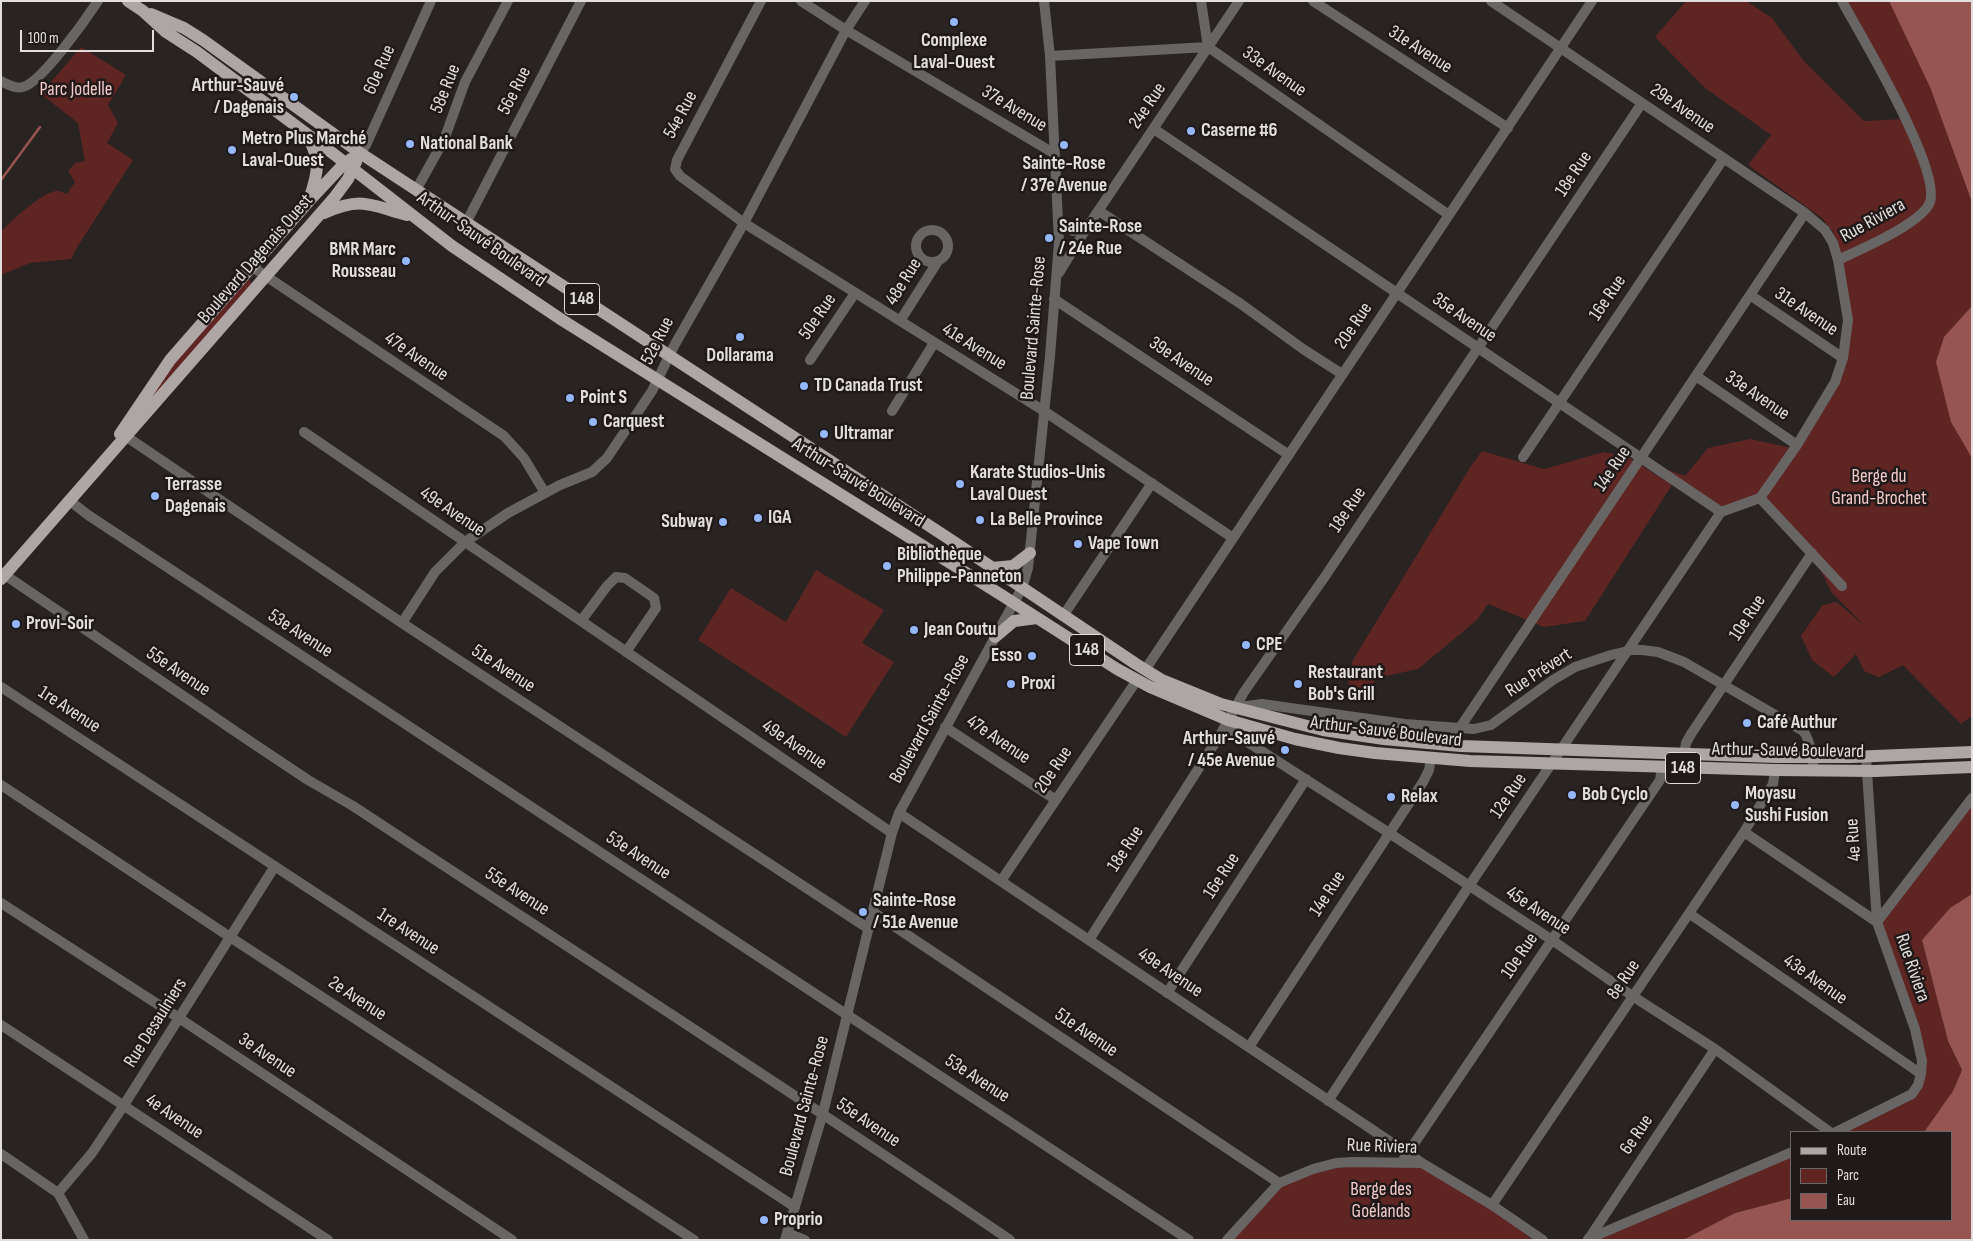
<!DOCTYPE html>
<meta charset="utf-8">
<style>
body{margin:0}
#map{position:relative;width:1973px;height:1241px;overflow:hidden;background:#292322;font-family:"Sofia Sans Condensed",sans-serif}
canvas{display:block}
.frame{position:absolute;inset:0;border:2px solid #e3dede;pointer-events:none}
.legend{position:absolute;left:1790px;top:1131px;width:162px;height:90px;box-sizing:border-box;background:#1f1919;border:1px solid #6d6868;margin:0;padding:6px 9px;list-style:none;font-size:15px;color:#e3dede}
.legend li{display:flex;align-items:center;gap:10px;height:25px}
.legend b{width:25px;border:1px solid #6d6868}
.scale{position:absolute;left:20px;top:30px;width:134px;height:22px;box-sizing:border-box;border:2px solid #e3dede;border-top:0;padding-left:6px;font-size:15px;line-height:18px;white-space:nowrap;color:#e3dede;-webkit-text-stroke:4px #1f1919;paint-order:stroke}
</style>
<div id="map">
<canvas width="1973" height="1241"></canvas>
<div class="frame"></div>
<ul class="legend">
<li><b style="height:6px;background:#ada6a5"></b>Route</li>
<li><b style="height:14px;background:#5f2522"></b>Parc</li>
<li><b style="height:14px;background:#965550"></b>Eau</li>
</ul>
<div class="scale">100 m</div>
</div>
<script>
const context = document.querySelector('canvas').getContext('2d');
context.lineJoin = 'round';
function paint(path, color) { context.fillStyle = color; context.fill(path, 'evenodd'); }
function trace(path, color, width, dash) { context.strokeStyle = color; context.lineWidth = width; context.lineCap = dash ? 'butt' : 'round'; context.setLineDash(dash || []); context.stroke(path); }
function drawText(font, color, halo, rows, align = 'center') {
  context.font = font + ' "Sofia Sans Condensed",sans-serif'; context.lineWidth = 5; context.setLineDash([]); context.textBaseline = 'middle'; context.strokeStyle = halo; context.fillStyle = color; for (const [text, x, y, turn = 0] of rows) {
    context.save(); context.translate(x, y); context.rotate((+turn || 0) * Math.PI / 180); context.textAlign = isNaN(turn) ? turn : align; if (halo) context.strokeText(text, 0, 0); context.fillText(text, 0, 0); context.restore();
  }
}
paint(new Path2D(`
 M1686,1H1746L1772,18L1803,60L1864,121L1906,119L1842,1H1972V716L1961,724L1903,665L1879,677L1864,671L1856,654L1834,677L1812,660L1801,636L1822,606L1835,602L1839,604L1865,626L1832,593L1812,553L1760,498L1721,510L1643,461L1685,476L1708,448L1750,439L1792,448L1835,382L1848,320L1839,253L1833,232L1822,218L1748,165L1771,135L1705,88L1655,37Z
 M81,47L126,75L108,105L118,123L107,143L133,160L76,249L71,259L30,263L1,275V231C12,221 44,189 59,191C62,192 64,193 67,194L75,182L68,171L75,163L85,161L78,123L41,94Z
 M248,278L252,284L142,412L167,372Z
 M1482,451L1544,469L1604,452L1628,457L1672,485L1585,621L1544,627L1488,604L1477,620L1418,669L1377,678L1364,698L1348,684L1353,660L1471,466Z
 M816,570L884,610L862,643L894,662L846,737L698,640L731,588L786,622Z
 M1972,805V894L1950,908L1922,940L1948,1041L1962,1070L1953,1091L1924,1132H1838L1912,1095L1922,1061L1877,922Z
 M1792,1153V1198L1735,1213L1683,1240H1591Z
 M1422,1163L1492,1205L1530,1238L1535,1240H1227L1279,1183L1313,1169Z`), '#5f2522');
paint(new Path2D(`
 M1889,1H1972V202L1930,87Z
 M1972,306V458L1951,422L1936,362L1944,337Z
 M1972,894V1240H1683L1735,1213L1792,1198V1220H1952V1132H1924L1953,1091L1962,1070L1948,1041L1922,940L1950,908Z`), '#965550');
trace(new Path2D(`
 M1,180L40,127`), '#965550', 2.5);
trace(new Path2D(`
 M761,1L677,160L675,169L680,176L744,223L1044,411L1233,538
 M801,1L846,30L1055,154
 M1201,1L1208,47
 M1313,1L1508,128
 M1491,1L1805,213L1825,230L1833,243L1838,260L1848,320L1843,358L1835,382L1797,445L1760,498
 M1050,56L1208,47L1449,215
 M1,81C8,85 16,89 23,87C42,82 86,19 98,1
 M1154,129L1721,512
 M360,153L366,145L431,1
 M416,190L444,140L465,82L508,1
 M1099,211L1241,304L1303,349L1342,374
 M1059,222L1073,231L1086,229
 M466,223L581,1
 M916 246a16 16 0 1 1 32 0a16 16 0 1 1-32 0Z
 M1838,260C1859,250 1923,223 1930,202C1941,168 1861,36 1842,1
 M251,266L504,436L524,458L545,493
 M1059,273L1086,229L1239,1
 M1750,295L1843,358
 M1054,299L1289,455
 M900,321L938,261
 M810,360L855,293
 M1696,376L1797,445
 M892,411L934,343
 M304,432L892,833
 M121,433L402,623L869,929
 M1523,457L1724,158
 M1760,498L1842,586
 M70,501L88,515L1189,1240
 M1721,512L1760,498
 M5,575L251,742L308,780L353,806C572,950 793,1092 1010,1240
 M1063,616L1152,483
 M581,621L607,586L616,577L625,578L654,598L656,608L626,652
 M402,623L435,572L465,542L508,513L560,485L592,472L607,458L652,391L674,346L744,223L846,30L865,1
 M1145,670L1592,1
 M1,687L795,1207
 M1239,707L1262,704L1405,724L1474,729L1491,725L1553,680L1575,667L1611,655L1632,650H1642L1658,652L1684,662L1803,731C1810,739 1813,760 1814,771
 M1228,720L1235,734L1383,829L1552,940L1634,997L1715,1049L1830,1132
 M945,727L1056,800
 M1452,745L1455,735L1805,213
 M1684,754L1686,743L1691,734L1812,553
 M1866,757L1877,922
 M1,785L230,937L694,1240
 M899,813L1422,1163
 M1744,832L1877,922
 M1001,881L1137,680
 M1,903L179,1018L512,1240
 M873,912L1279,1183
 M1690,914L1921,1074
 M1089,940L1220,735L1244,692L1326,575L1642,103
 M1167,993L1306,779
 M1,1025L328,1240
 M1249,1047L1423,782L1429,770L1431,758
 M1328,1101L1469,886L1721,512
 M1836,1132L1912,1094L1918,1085L1921,1074L1922,1061L1915,1029L1877,922L1972,798
 M1,1154L58,1193L84,1240
 M1401,1163L1660,780L1662,767
 M58,1193L92,1153L124,1105L275,866
 M1492,1205L1744,832L1773,784L1775,770
 M788,1233L805,1240
 M1588,1239L1792,1152
 M785,1240L823,1113L892,833L899,813L1022,588L1028,568L1050,356L1059,242L1050,56L1044,1
 M1227,1240L1279,1183L1313,1169L1336,1163L1353,1162L1422,1163L1492,1205L1543,1240
 M1588,1240L1715,1049`), '#686565', 10);
trace(new Path2D(`
 M128,1L143,11L166,32L197,52L335,155L452,246L562,320L1003,596L1117,669L1150,687L1228,720L1295,739L1339,748L1375,753L1470,761L1775,770L1875,771L1972,767
 M151,14L184,28L203,40L360,153L957,544L1136,664L1162,680L1221,704L1323,730L1384,739L1461,746L1776,757H1851L1972,752
 M308,137C321,161 318,172 310,197
 M324,213C362,196 370,205 407,215
 M120,434L170,360L309,201L340,168L351,159
 M992,568L1013,566L1030,553
 M1,579L334,198L348,179L356,162
 M995,637L1014,621L1037,618`), '#ada6a5', 12);
for (const [x, y, r, color] of [
 [954,22,5,"#94b7fd"],
 [294,97,5,"#94b7fd"],
 [1191,131,5,"#94b7fd"],
 [410,144,5,"#94b7fd"],
 [1064,145,5,"#94b7fd"],
 [232,150,5,"#94b7fd"],
 [1049,238,5,"#94b7fd"],
 [406,261,5,"#94b7fd"],
 [740,337,5,"#94b7fd"],
 [804,386,5,"#94b7fd"],
 [570,398,5,"#94b7fd"],
 [593,422,5,"#94b7fd"],
 [824,434,5,"#94b7fd"],
 [960,484,5,"#94b7fd"],
 [155,496,5,"#94b7fd"],
 [758,518,5,"#94b7fd"],
 [980,520,5,"#94b7fd"],
 [723,522,5,"#94b7fd"],
 [1078,544,5,"#94b7fd"],
 [887,566,5,"#94b7fd"],
 [16,624,5,"#94b7fd"],
 [914,630,5,"#94b7fd"],
 [1246,645,5,"#94b7fd"],
 [1032,656,5,"#94b7fd"],
 [1011,684,5,"#94b7fd"],
 [1298,684,5,"#94b7fd"],
 [1747,723,5,"#94b7fd"],
 [1285,750,5,"#94b7fd"],
 [1572,795,5,"#94b7fd"],
 [1391,797,5,"#94b7fd"],
 [1735,805,5,"#94b7fd"],
 [863,912,5,"#94b7fd"],
 [764,1220,5,"#94b7fd"]
]) { const dot = new Path2D(); dot.arc(x, y, r, 0, 2 * Math.PI); context.fillStyle = color; context.fill(dot); trace(dot, '#1f1919', 2); }
for (const [x, y, w] of [
 [582,299,35],
 [1087,650,35],
 [1683,768,35]
]) { const box = new Path2D(); box.roundRect(x - w / 2, y - 15.5, w, 31, 4); context.fillStyle = '#1f1919'; context.fill(box); trace(box, '#e3dede', 1); }
drawText('bold 18px', '#e3dede', null, [
 ["148",582,299],
 ["148",1087,650],
 ["148",1683,768]
]);
drawText('bold 19px', '#e3dede', '#1f1919', [
 ["Complexe",954,41,"center"],
 ["Laval-Ouest",954,63,"center"],
 ["Arthur-Sauvé",284,86,"right"],
 ["/ Dagenais",284,108,"right"],
 ["Caserne #6",1201,131],
 ["Metro Plus Marché",242,139],
 ["Laval-Ouest",242,161],
 ["National Bank",420,144],
 ["Sainte-Rose",1064,164,"center"],
 ["/ 37e Avenue",1064,186,"center"],
 ["Sainte-Rose",1059,227],
 ["/ 24e Rue",1059,249],
 ["BMR Marc",396,250,"right"],
 ["Rousseau",396,272,"right"],
 ["Dollarama",740,356,"center"],
 ["TD Canada Trust",814,386],
 ["Point S",580,398],
 ["Carquest",603,422],
 ["Ultramar",834,434],
 ["Karate Studios-Unis",970,473],
 ["Laval Ouest",970,495],
 ["Terrasse",165,485],
 ["Dagenais",165,507],
 ["IGA",768,518],
 ["La Belle Province",990,520],
 ["Subway",713,522,"right"],
 ["Vape Town",1088,544],
 ["Bibliothèque",897,555],
 ["Philippe-Panneton",897,577],
 ["Provi-Soir",26,624],
 ["Jean Coutu",924,630],
 ["CPE",1256,645],
 ["Esso",1022,656,"right"],
 ["Restaurant",1308,673],
 ["Bob's Grill",1308,695],
 ["Proxi",1021,684],
 ["Café Authur",1757,723],
 ["Arthur-Sauvé",1275,739,"right"],
 ["/ 45e Avenue",1275,761,"right"],
 ["Moyasu",1745,794],
 ["Sushi Fusion",1745,816],
 ["Bob Cyclo",1582,795],
 ["Relax",1401,797],
 ["Sainte-Rose",873,901],
 ["/ 51e Avenue",873,923],
 ["Proprio",774,1220]
], 'left');
drawText('19px', '#e3dede', '#1f1919', [
 ["31e Avenue",1420,50,33],
 ["60e Rue",380,70,-66],
 ["33e Avenue",1274,72,35],
 ["58e Rue",446,89,-68],
 ["56e Rue",515,91,-63],
 ["24e Rue",1148,106,-56],
 ["37e Avenue",1014,109,31],
 ["29e Avenue",1682,109,34],
 ["54e Rue",681,115,-62],
 ["18e Rue",1574,174,-56],
 ["Rue Riviera",1873,221,-29],
 ["Arthur-Sauvé Boulevard",481,240,35],
 ["Boulevard Dagenais Ouest",256,259,-49],
 ["48e Rue",904,282,-58],
 ["16e Rue",1608,298,-56],
 ["31e Avenue",1806,312,34],
 ["50e Rue",818,317,-56],
 ["35e Avenue",1464,318,34],
 ["20e Rue",1354,326,-56],
 ["Boulevard Sainte-Rose",1034,328,-85],
 ["52e Rue",658,341,-63],
 ["41e Avenue",974,347,32],
 ["47e Avenue",416,357,34],
 ["39e Avenue",1181,362,34],
 ["33e Avenue",1757,396,34],
 ["14e Rue",1613,469,-56],
 ["Arthur-Sauvé Boulevard",858,483,32],
 ["18e Rue",1348,510,-56],
 ["49e Avenue",452,512,34],
 ["10e Rue",1748,618,-57],
 ["53e Avenue",300,634,33],
 ["51e Avenue",503,669,33],
 ["55e Avenue",178,672,34],
 ["Rue Prévert",1539,673,-33],
 ["1re Avenue",69,710,33],
 ["Boulevard Sainte-Rose",930,719,-61],
 ["Arthur-Sauvé Boulevard",1386,732,7],
 ["47e Avenue",998,740,34],
 ["49e Avenue",794,745,34],
 ["Arthur-Sauvé Boulevard",1788,751,1],
 ["20e Rue",1054,770,-56],
 ["12e Rue",1509,796,-56],
 ["4e Rue",1854,840,-94],
 ["18e Rue",1126,849,-57],
 ["53e Avenue",638,856,33],
 ["16e Rue",1222,876,-57],
 ["55e Avenue",517,892,33],
 ["14e Rue",1328,894,-57],
 ["45e Avenue",1538,911,33],
 ["1re Avenue",408,932,33],
 ["10e Rue",1520,956,-56],
 ["Rue Riviera",1912,968,71],
 ["49e Avenue",1170,973,34],
 ["8e Rue",1624,980,-56],
 ["43e Avenue",1815,980,35],
 ["2e Avenue",357,999,33],
 ["Rue Desaulniers",156,1023,-58],
 ["51e Avenue",1086,1033,34],
 ["3e Avenue",267,1056,34],
 ["53e Avenue",977,1079,33],
 ["Boulevard Sainte-Rose",805,1106,-75],
 ["4e Avenue",174,1117,34],
 ["55e Avenue",868,1123,34],
 ["6e Rue",1637,1135,-56],
 ["Rue Riviera",1382,1147,2]
]);
drawText('19px', '#f3cac6', '#1f1919', [
 ["Parc Jodelle",76,90],
 ["Berge du",1879,477],
 ["Grand-Brochet",1879,499],
 ["Berge des",1381,1190],
 ["Goélands",1381,1212]
]);
</script>
